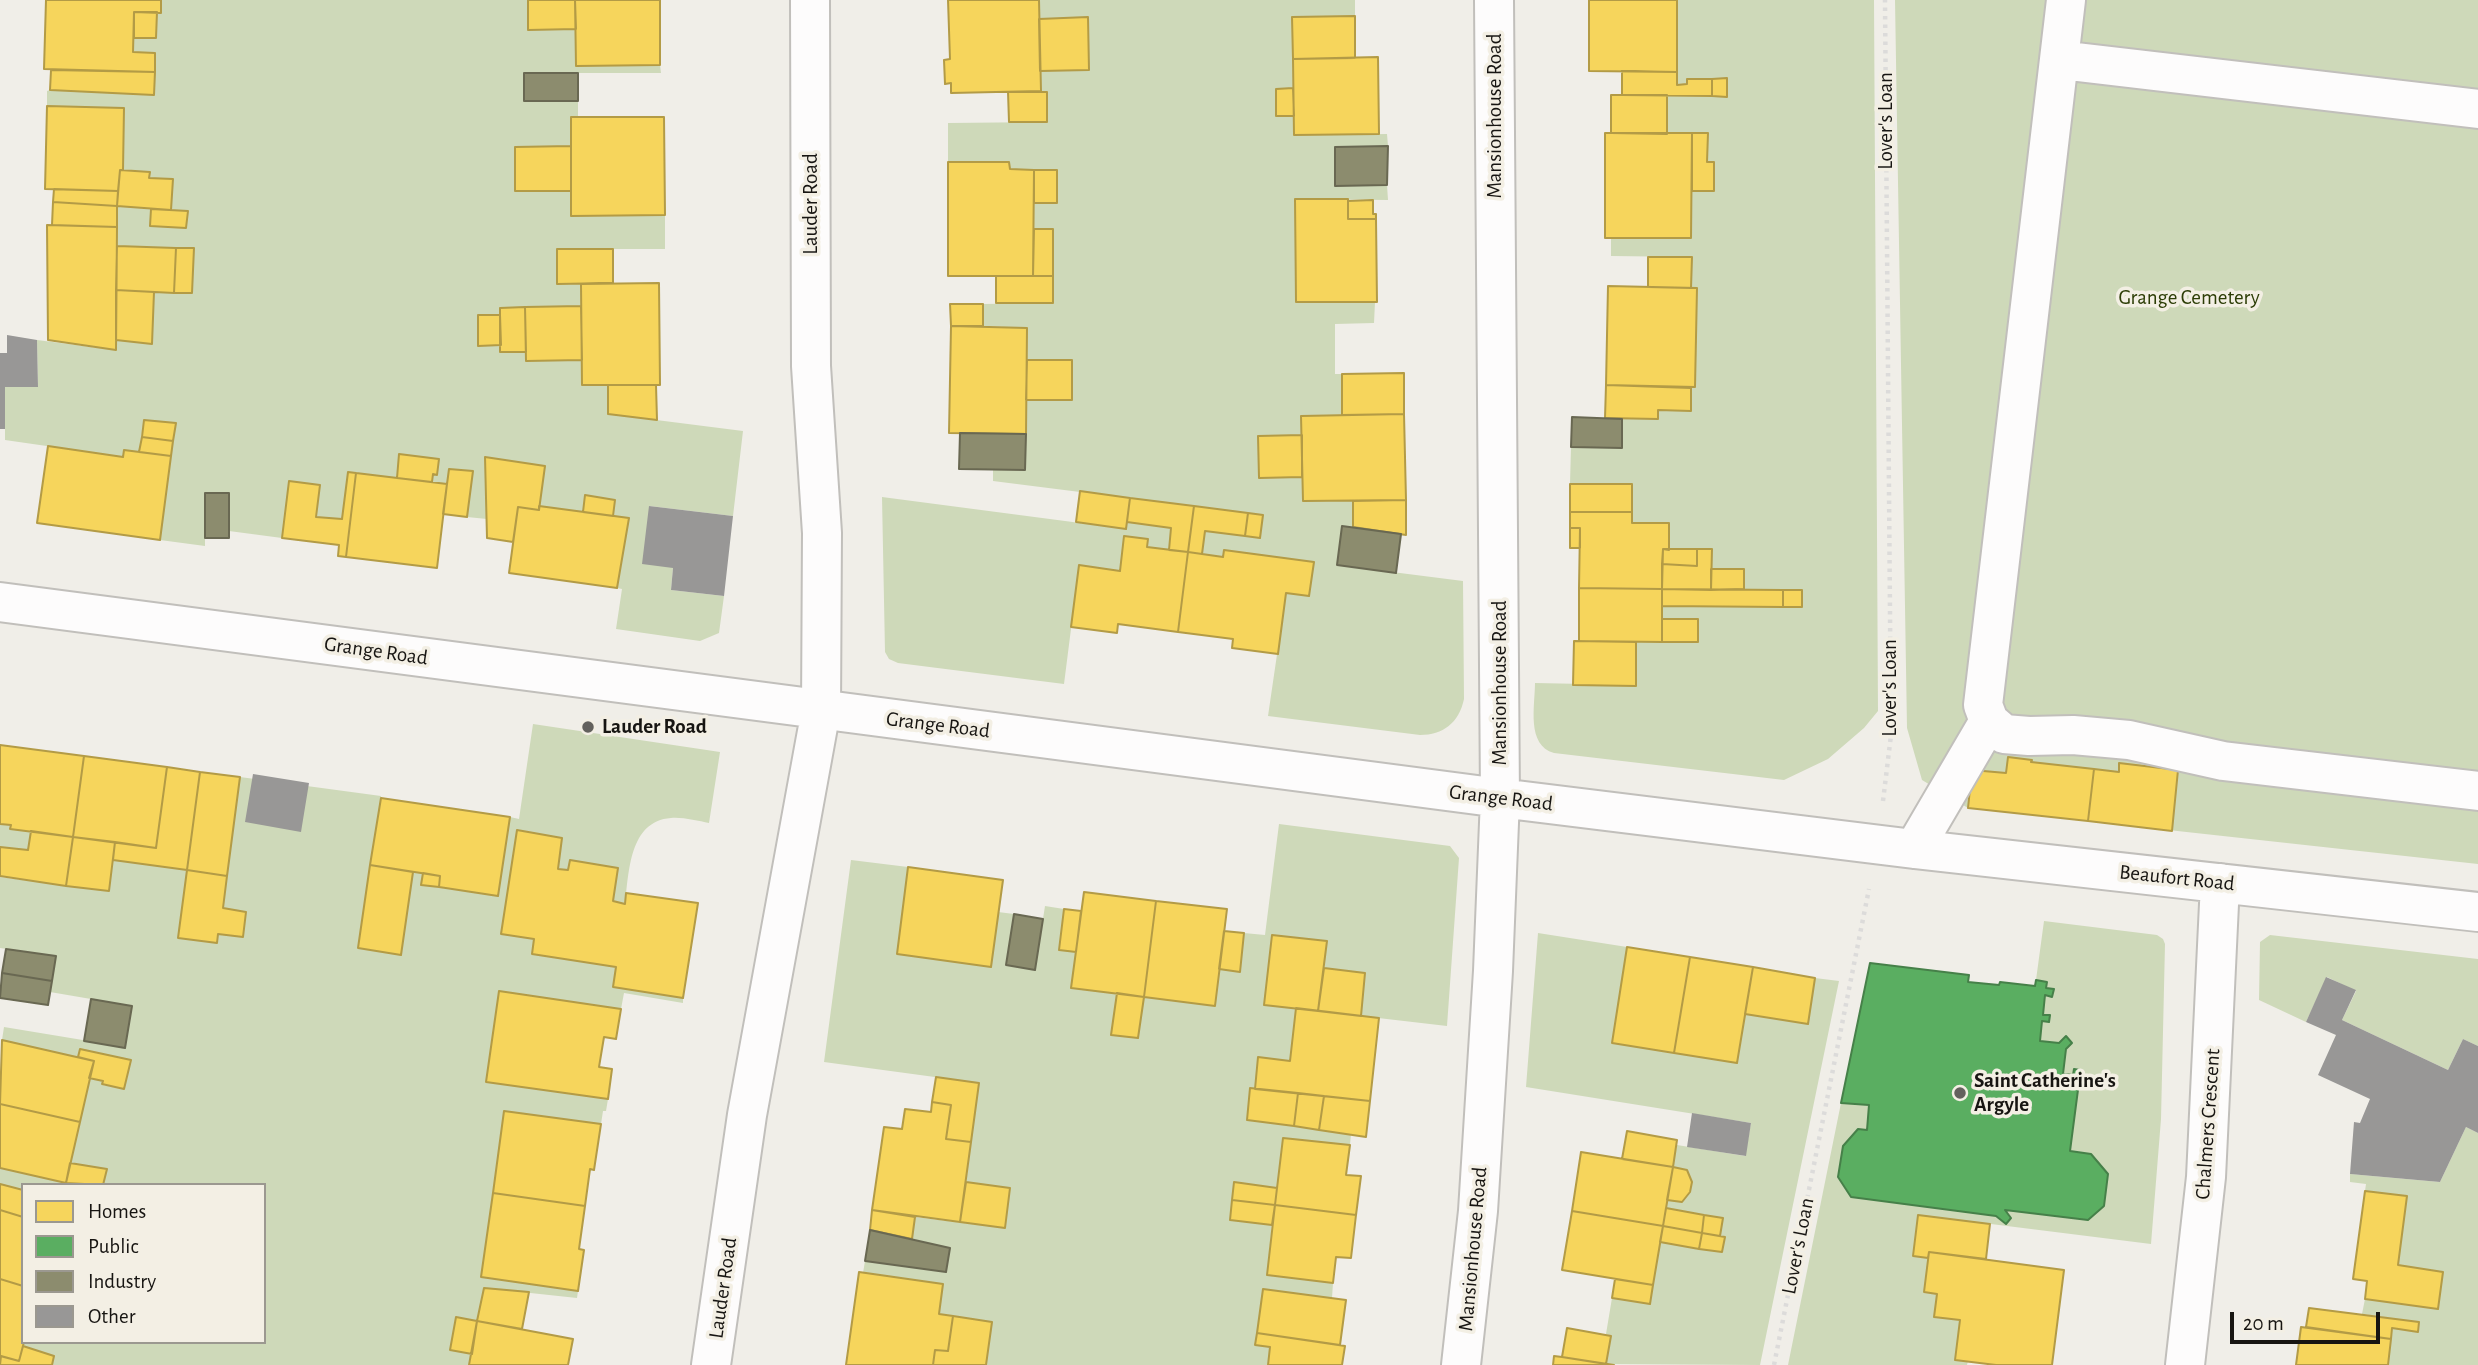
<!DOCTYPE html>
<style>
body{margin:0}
#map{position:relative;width:2478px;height:1365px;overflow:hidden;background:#f0eee8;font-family:"Alegreya Sans",sans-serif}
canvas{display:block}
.legend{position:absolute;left:21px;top:1183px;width:245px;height:161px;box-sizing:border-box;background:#f3efe4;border:2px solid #9b9890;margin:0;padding:9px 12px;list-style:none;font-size:21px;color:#171512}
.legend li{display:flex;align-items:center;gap:14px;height:35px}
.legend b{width:35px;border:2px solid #9b9890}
.scale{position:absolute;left:2230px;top:1312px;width:150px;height:32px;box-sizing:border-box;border:4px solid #171512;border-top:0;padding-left:9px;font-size:21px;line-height:24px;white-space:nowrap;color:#171512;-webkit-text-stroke:5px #f3efe4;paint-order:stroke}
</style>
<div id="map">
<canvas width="2478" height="1365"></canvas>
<ul class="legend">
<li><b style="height:19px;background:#f6d55c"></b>Homes</li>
<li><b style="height:19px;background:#5aae61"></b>Public</li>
<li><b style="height:19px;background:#8c8c6e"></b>Industry</li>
<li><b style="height:19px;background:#989796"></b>Other</li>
</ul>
<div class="scale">20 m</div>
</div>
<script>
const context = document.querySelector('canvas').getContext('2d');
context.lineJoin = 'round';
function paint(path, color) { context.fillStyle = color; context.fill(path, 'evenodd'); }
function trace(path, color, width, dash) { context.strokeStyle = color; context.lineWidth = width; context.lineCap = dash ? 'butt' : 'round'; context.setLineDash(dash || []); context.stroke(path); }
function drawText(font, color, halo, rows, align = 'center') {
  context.font = font + ' "Alegreya Sans",sans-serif'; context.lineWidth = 7; context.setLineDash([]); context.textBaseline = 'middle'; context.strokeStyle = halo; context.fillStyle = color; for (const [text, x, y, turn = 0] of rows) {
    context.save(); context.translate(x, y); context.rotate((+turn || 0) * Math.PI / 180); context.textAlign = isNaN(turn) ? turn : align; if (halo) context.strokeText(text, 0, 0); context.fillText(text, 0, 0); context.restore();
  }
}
paint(new Path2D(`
 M161,0H528V30L576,29V66L660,65L661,73H524L525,100L578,101V117L571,118V146L515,147V191H571L665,215V249H557V284H581V306L500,308V315H478V345H501L526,352V361L582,360V385H608L609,414L743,431L733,516L649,506L673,568L671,590L724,596L719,633L700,641L616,629L622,589L617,588L628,519L613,516L615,500L585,495L583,512L539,506L544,466L485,458L487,519L467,517L472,472L449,469L447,484L432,482L433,474L399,455L397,478L348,472L342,519L316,517L320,485L289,481L282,538L229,531V494L205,493V546L160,540L175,423L144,420L139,452L125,450L123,457L5,440V387L38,386L37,340L115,350L116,340L152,344L154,292L192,293L194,248L117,246V206L151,209V226L186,228L188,211L171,210L173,179L149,178V172L123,170L124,108L47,106V91L50,90L154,95L155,53L133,52L134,38H156L157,12Z
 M1039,0H1355V16L1292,17L1293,88L1276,89V116H1294V135L1387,134L1388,146L1335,147V186L1387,185L1388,200L1296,199L1375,302L1374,323L1335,324V374H1342V415L1302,416V435L1258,436L1259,478L1302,477L1303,501H1353V527H1342L1337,565L1463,581L1464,699C1459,723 1443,735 1420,735L1268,716L1286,593L1309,596L1314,562L1225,550L1223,557L1202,554L1205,531L1260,538L1262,515L993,481V470H1025L1026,400L1072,399V360H1027V328L983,326V304L1053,303V229H1034V203H1057V170L1010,169L1009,162H948V123L1047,122V92L1041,91L1040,71L1089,70L1088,18L1039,19Z
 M1677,0H1874L1878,711L1864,728L1828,759L1784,780L1554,753C1526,745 1535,706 1535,683L1636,685V642H1697L1698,619H1662V606L1802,607V590L1744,589V569H1711V549L1669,550L1632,523V484H1570L1571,447L1622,448V419H1658V410L1691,411V388L1695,387L1697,288H1691L1692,257L1611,256V237L1691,238L1692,191H1714V163L1707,162V133L1667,134V95L1727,96V78L1687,79V84L1677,85Z
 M1895,0H2478V864L1968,808L1922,780L1907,728Z
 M882,497L1126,529L1127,522L1171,528L1169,550L1147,547L1148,539L1125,536L1120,571L1079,566L1064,684L898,663L889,659L885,652Z
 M533,724L720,752L709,823C698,821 683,817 671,818C629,821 629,873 625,904L613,901L618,868L570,860L568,870L558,869L562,838L518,830L534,939L532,954L616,967L614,987L683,998V1003L624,993L621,1009L499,991L486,1082L608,1099L606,1111H603L601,1124L504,1111L481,1277L578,1291L577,1298L484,1288L477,1321L456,1318L472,1354L469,1365H52L54,1356L23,1346L24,1342H264V1185H103L107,1169L70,1163L89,1078L103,1081V1085L124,1089L130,1060L81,1049L78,1057L2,1040L4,1027L125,1047L132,1006L50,992L55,956L0,948V877L109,891L113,860L187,870L178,937L216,943L218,934L243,936L246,912L223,908L240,777L381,796L358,948L401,954L413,872L423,873L422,885L498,896L510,817L519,819Z
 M0,824L11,825L10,828L31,831L28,850L0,847Z
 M1279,824L1450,846L1459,858L1447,1026L1361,1016L1365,973L1324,968L1327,941L1296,1008L1290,1061L1258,1058L1255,1089H1250L1247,1120L1351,1134L1350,1145L1283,1138L1277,1188L1234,1183L1230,1220L1272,1225L1267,1274L1333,1283L1332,1298L1263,1290L1255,1344L1270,1347L1268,1365H986L992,1322L939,1314L943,1284L863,1273L865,1261L946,1272L950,1248L912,1239L915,1217L1005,1228L1010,1188L966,1182L979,1083L824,1062L851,860L908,867L897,954L991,967L998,912L1014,914L1006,964L1035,970L1045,906L1064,909L1059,949L1076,952L1117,993L1112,1035L1138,1038L1144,997L1219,969L1239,972L1244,933L1265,935Z
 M2044,921L2157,935L2163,939L2165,944L2161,1119L2151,1244L1919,1215L1913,1256L1928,1258L1924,1292L1937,1294L1934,1317L1960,1320L1955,1360L1968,1361L1967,1365H1788L1841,1103L1869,1105L1867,1130L1858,1129L1843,1146L1838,1177L1851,1197L1996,1216L2006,1224L2011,1218L2005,1210L2088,1220L2104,1206L2108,1174L2091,1154L2070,1151L2079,1082H2084L2085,1076L2080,1075V1070L2074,1069L2073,1075L2063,1074L2066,1049L2072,1042L2066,1037L2059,1043L2040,1041L2042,1021L2049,1022L2050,1016L2043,1015L2045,995L2052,997L2054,990L2046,988V982L2036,980Z
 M1538,933L1627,947L1612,1043L1737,1063L1745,1014L1808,1024L1815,978L1839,981L1760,1365L1606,1364L1611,1336L1606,1334L1612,1298L1650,1304L1660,1242L1722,1252L1725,1237L1720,1236L1723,1218L1666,1208L1667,1200L1692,1182L1687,1170L1673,1167L1677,1145L1745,1156L1751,1123L1526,1087Z
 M2270,935L2478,959V1046L2463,1039L2448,1070L2342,1020L2356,991L2327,977L2306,1022L2259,1000L2260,942Z
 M2466,1127L2478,1133V1365H2388L2392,1328L2418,1332L2419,1322L2362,1314L2365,1299L2438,1309L2443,1272L2398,1265L2406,1197L2365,1191L2366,1184L2350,1182V1174L2440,1182Z
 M0,1168L66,1183L73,1185H23V1190L0,1184Z`), '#ced9b9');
const homes = new Path2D(`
 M46,0H161V13L134,12L133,52L155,53V72L44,69Z
 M528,0H575L576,29L528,30Z
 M575,0H660V65L576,66Z
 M948,0H1039L1041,91L951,93V83L945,84L944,60L950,59Z
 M1589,0H1677V72L1589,71Z
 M134,12H157L156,38H134Z
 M1355,16V58L1293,59L1292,17Z
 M1088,17L1089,70L1040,71L1039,19Z
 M1378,57L1379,134L1294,135L1293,59Z
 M51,70L155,72L154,95L50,90Z
 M1622,71L1677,72V85L1687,84V79H1712V96L1622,95Z
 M1727,78V97L1712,96V79Z
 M1293,88L1294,116H1276V89Z
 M1008,92H1047V122H1009Z
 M1611,95H1667V134L1611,133Z
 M47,106L124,108L123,170H120L118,191L45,189Z
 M571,117H664L665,215L571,216Z
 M1605,133H1692L1691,238H1605Z
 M1692,133H1708L1707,162H1714V191H1692Z
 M571,146V191H515V147Z
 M948,162H1009L1010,169L1034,170L1033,276H948Z
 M120,170L150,172L149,178L173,179L171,210L117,206Z
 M1034,170H1057V203H1034Z
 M54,189L118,191L117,206L53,202Z
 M1295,199H1348V219H1376L1377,302H1296Z
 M1373,200V214H1376V219H1348V201Z
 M53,202L117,206V227L52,225Z
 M151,209L188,211L186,228L150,226Z
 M47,225L117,227L116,350L48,340Z
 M1034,229H1053V276H1033Z
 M117,246L176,248L174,293L116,290Z
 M176,248H194L192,293H174Z
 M557,249H613V283L557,284Z
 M1648,257H1692L1691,288L1648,287Z
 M996,276H1053V303H996Z
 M659,283L660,385H582L581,284Z
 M1608,286L1697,288L1695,387L1606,385Z
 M116,290L154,292L152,344L116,340Z
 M950,304H983V326H951Z
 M581,306L582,360L526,361L525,307Z
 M525,307L526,352H500V308Z
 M478,315H500L501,345L478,346Z
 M951,326L1027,328L1026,434L949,433Z
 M1027,360H1072V400H1026Z
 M1404,373V414L1342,415V374Z
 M608,385H656L657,420L608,414Z
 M1606,385L1691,388V411L1658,410V419L1605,418Z
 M1404,414L1406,500L1303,501L1301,416Z
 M144,420L176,423L173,441L142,437Z
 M1302,435V477L1259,478L1258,436Z
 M142,437L173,441L171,456L139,452Z
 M48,446L123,457L124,450L171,456L160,540L37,523Z
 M399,454L439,459L437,475L433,474L432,482L397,478Z
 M485,457L545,466L539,510L518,507L513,542L487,538Z
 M449,469L473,471L467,517L443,514Z
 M348,472L356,473L346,557L338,556L339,545L282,538L289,481L320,485L316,517L342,519Z
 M356,473L447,484L437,568L346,557Z
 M1570,484H1632V512H1570Z
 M1080,491L1130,498L1126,529L1076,522Z
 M585,495L615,500L613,516L583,512Z
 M1130,498L1194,506L1188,552L1169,550L1171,528L1127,522Z
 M1406,500V535L1353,527V501Z
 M539,506L629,518L617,588L509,573L518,507L539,510Z
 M1194,506L1248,513L1245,536L1205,531L1202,554L1188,552Z
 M1570,512H1632V523H1669V550L1663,549L1662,589L1579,588L1580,528H1570Z
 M1248,513L1263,515L1260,538L1245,536Z
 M1570,528H1580V548H1570Z
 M1124,536L1148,539L1147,547L1188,552L1178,632L1118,624L1117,633L1071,627L1079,565L1120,571Z
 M1663,549H1697V566L1662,564Z
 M1697,549H1712L1711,590L1662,589V564L1697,566Z
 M1224,550L1314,562L1309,596L1286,593L1278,654L1232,648L1233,639L1178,632L1188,552L1223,557Z
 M1711,569H1744V589L1711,590Z
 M1579,588L1662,589V642L1579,641Z
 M1662,589L1783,590V607L1662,606Z
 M1783,590H1802V607H1783Z
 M1662,619H1698V642H1662Z
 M1574,641L1636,642V686L1573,685Z
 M0,745L84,756L73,837L10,829L11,825L0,824Z
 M84,756L167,767L156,848L73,837Z
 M2008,757L2032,760L2031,762L2094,769L2088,821L1968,808L1972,770L2006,773Z
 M2119,763L2178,770L2172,831L2088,821L2094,769L2119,772Z
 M167,767L200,772L187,870L113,860L115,842L156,848Z
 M200,772L240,777L227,876L187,870Z
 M381,798L510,817L498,896L439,887L440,876L370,865Z
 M517,830L562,838L558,869L568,870L570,860L618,868L613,901L625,904L626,893L698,903L683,998L613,987L616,967L532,954L534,939L501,934Z
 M31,831L73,837L66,886L0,876V847L28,850Z
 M73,837L115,842L109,891L66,886Z
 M370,865L413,872L401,955L358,948Z
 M908,867L1003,880L991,967L897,954Z
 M187,870L227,876L223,908L246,912L243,937L218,934L217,943L178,938Z
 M423,873L440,876L439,887L421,885Z
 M1084,892L1156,901L1144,997L1071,988Z
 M1156,901L1227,909L1215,1006L1144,997Z
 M1064,909L1081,911L1076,952L1059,950Z
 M1224,931L1244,933L1240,972L1219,969Z
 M1272,935L1327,941L1318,1011L1264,1005Z
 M1627,947L1690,957L1674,1053L1612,1043Z
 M1690,957L1753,967L1737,1063L1674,1053Z
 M1753,967L1815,978L1808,1024L1745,1014Z
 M1324,968L1365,973L1361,1016L1318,1011Z
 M499,991L621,1009L616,1039L604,1037L599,1067L612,1069L608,1099L486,1082Z
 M1117,993L1144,997L1138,1038L1111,1035Z
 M1296,1008L1379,1018L1370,1101L1255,1089L1258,1057L1290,1061Z
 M2,1040L94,1061L80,1122L0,1104Z
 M80,1049L131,1060L124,1089L102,1084L103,1081L89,1078L94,1061L78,1057Z
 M936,1077L979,1083L971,1142L946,1139L951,1105L932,1102Z
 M1250,1088L1298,1093L1294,1126L1247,1120Z
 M1298,1093L1324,1096L1319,1130L1294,1126Z
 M1324,1096L1370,1101L1366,1137L1319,1130Z
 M932,1102L951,1105L946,1139L971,1142L960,1222L872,1210L884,1127L902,1129L905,1109L931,1112Z
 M0,1104L80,1122L66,1183L0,1168Z
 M504,1111L601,1124L594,1170L590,1169L585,1206L493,1193Z
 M1627,1131L1677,1140L1673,1167L1622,1159Z
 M1283,1138L1350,1145L1346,1175L1361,1176L1356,1215L1275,1205Z
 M1581,1152L1673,1167L1663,1226L1572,1211Z
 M70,1163L107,1169L103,1185L66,1183Z
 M1673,1167L1687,1170L1692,1182L1690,1192L1682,1202L1667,1200Z
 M966,1182L1010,1188L1005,1228L960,1222Z
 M1234,1182L1277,1188L1275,1205L1232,1200Z
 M0,1184L23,1190V1217L0,1210Z
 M2365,1191L2407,1196L2398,1265L2443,1272L2438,1309L2365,1299L2367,1281L2353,1279Z
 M493,1193L585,1206L579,1249L584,1250L578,1291L481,1277Z
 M1232,1200L1275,1205L1272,1225L1230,1220Z
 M1275,1205L1356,1215L1351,1258L1336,1257L1333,1283L1267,1275Z
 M1666,1208L1704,1215L1702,1233L1663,1226Z
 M0,1210L23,1217V1286L0,1279Z
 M872,1210L915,1217L912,1239L870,1230Z
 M1572,1211L1663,1226L1653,1285L1562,1270Z
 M1704,1215L1723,1218L1720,1236L1702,1233Z
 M1918,1215L1990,1224L1986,1259L1929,1252L1928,1258L1913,1256Z
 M1663,1226L1702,1233L1699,1249L1660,1242Z
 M1702,1233L1725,1237L1722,1252L1699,1249Z
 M1929,1252L2064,1270L2052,1365H1996L1955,1360L1960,1320L1934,1317L1937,1294L1924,1292Z
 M859,1272L943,1284L939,1314L953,1316L948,1351L935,1350L933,1365H846Z
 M0,1279L23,1286L24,1342L19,1361L0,1356Z
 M1615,1279L1653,1285L1650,1304L1612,1298Z
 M484,1288L529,1292L522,1329L477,1321Z
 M1263,1289L1346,1300L1340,1345L1257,1333Z
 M2309,1308L2419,1322L2418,1332L2392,1328L2391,1339L2306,1327Z
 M953,1316L992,1322L986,1365H933L935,1350L948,1351Z
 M456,1317L477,1321L472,1354L450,1350Z
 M477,1321L573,1339L568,1365H469Z
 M2301,1327L2391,1339L2388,1365H2296Z
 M1567,1328L1611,1336L1606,1364L1562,1357Z
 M1257,1333L1345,1346L1342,1365H1268L1270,1347L1255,1345Z
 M23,1346L54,1356L52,1365H0L1,1356L19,1361Z
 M1554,1356L1562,1357L1614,1365H1553Z`);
paint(homes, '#f6d55c');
trace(homes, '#b39b46', 2);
const public = new Path2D(`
 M1870,963L1969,975L1968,982L1999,985L2000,982L2035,986L2036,980L2047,982L2046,988L2054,989L2052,997L2045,995L2043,1015H2050L2049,1022L2042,1021L2040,1041L2059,1043L2066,1036L2072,1043L2066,1049L2063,1074L2073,1075L2074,1069L2080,1070V1075L2086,1076L2085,1083L2079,1082L2070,1151L2091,1154L2108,1174L2104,1206L2088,1220L2005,1210L2011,1218L2006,1224L1996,1216L1851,1197L1838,1177L1843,1146L1858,1129L1867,1130L1869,1105L1841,1103Z`);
paint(public, '#5aae61');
trace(public, '#468049', 2);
const industry = new Path2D(`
 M524,73H578V101H524Z
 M1388,146L1387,185L1335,186V147Z
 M1572,417L1622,419V448L1571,447Z
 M960,433L1026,434L1025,470L959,469Z
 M205,493H229V538H205Z
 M1342,526L1401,534L1396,573L1337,565Z
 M1014,914L1043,919L1035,970L1006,965Z
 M6,949L56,956L52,981L2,973Z
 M2,973L52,981L48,1005L0,998Z
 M91,999L132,1006L125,1048L84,1041Z
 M870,1230L950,1248L946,1272L865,1261Z`);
paint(industry, '#8c8c6e');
trace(industry, '#696852', 2);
paint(new Path2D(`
 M7,335L37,340L38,387H5V429H0V353H7Z
 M649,506L733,516L724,596L671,590L673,568L642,564Z
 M253,774L309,783L301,832L245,822Z
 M2326,977L2356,990L2342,1020L2448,1070L2463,1039L2478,1046V1133L2466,1127L2440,1182L2350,1174L2354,1122L2360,1123L2370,1099L2318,1075L2336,1035L2306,1022Z
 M1692,1113L1751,1123L1746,1156L1687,1147Z`), '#989796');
const minor = new Path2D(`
 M2060,60L2478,109
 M0,602L1500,798L1914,849L2478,912
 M1989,721L1983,705L2066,0
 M1914,849L1989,721L2004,734L2029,736L2073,735L2129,740L2223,761L2478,791
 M711,1365L747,1115L821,710L822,533L811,366L810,0
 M1461,1365L1478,1211L1493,971L1500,798L1494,0
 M2185,1365L2206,1177L2220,883`);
trace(minor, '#c1bfbb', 42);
trace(new Path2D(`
 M1883,801L1891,735L1885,0
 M1774,1365L1869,889`), '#dcdbda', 4.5, [3.5, 5]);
trace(minor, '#fdfcfc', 38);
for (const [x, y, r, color] of [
 [588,727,7,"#63615d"],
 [1960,1093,7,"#63615d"]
]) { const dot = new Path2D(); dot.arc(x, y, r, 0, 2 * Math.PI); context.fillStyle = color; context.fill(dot); trace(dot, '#f3efe4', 2.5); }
drawText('21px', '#171512', '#f3efe4', [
 ["Mansionhouse Road",1495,116,-90],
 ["Lover's Loan",1886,121,-90],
 ["Lauder Road",811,204,-90],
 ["Grange Road",376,651,8],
 ["Mansionhouse Road",1500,683,-90],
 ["Lover's Loan",1890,688,-90],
 ["Grange Road",938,725,7],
 ["Grange Road",1501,798,7],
 ["Beaufort Road",2177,878,6],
 ["Chalmers Crescent",2208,1124,-86],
 ["Lover's Loan",1798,1246,-79],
 ["Mansionhouse Road",1473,1249,-85],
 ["Lauder Road",723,1288,-82]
]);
drawText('21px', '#2c3d06', '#f3efe4', [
 ["Grange Cemetery",2189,298]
]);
drawText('bold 21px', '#171512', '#f3efe4', [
 ["Lauder Road",602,727],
 ["Saint Catherine's",1974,1081],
 ["Argyle",1974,1105]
], 'left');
</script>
